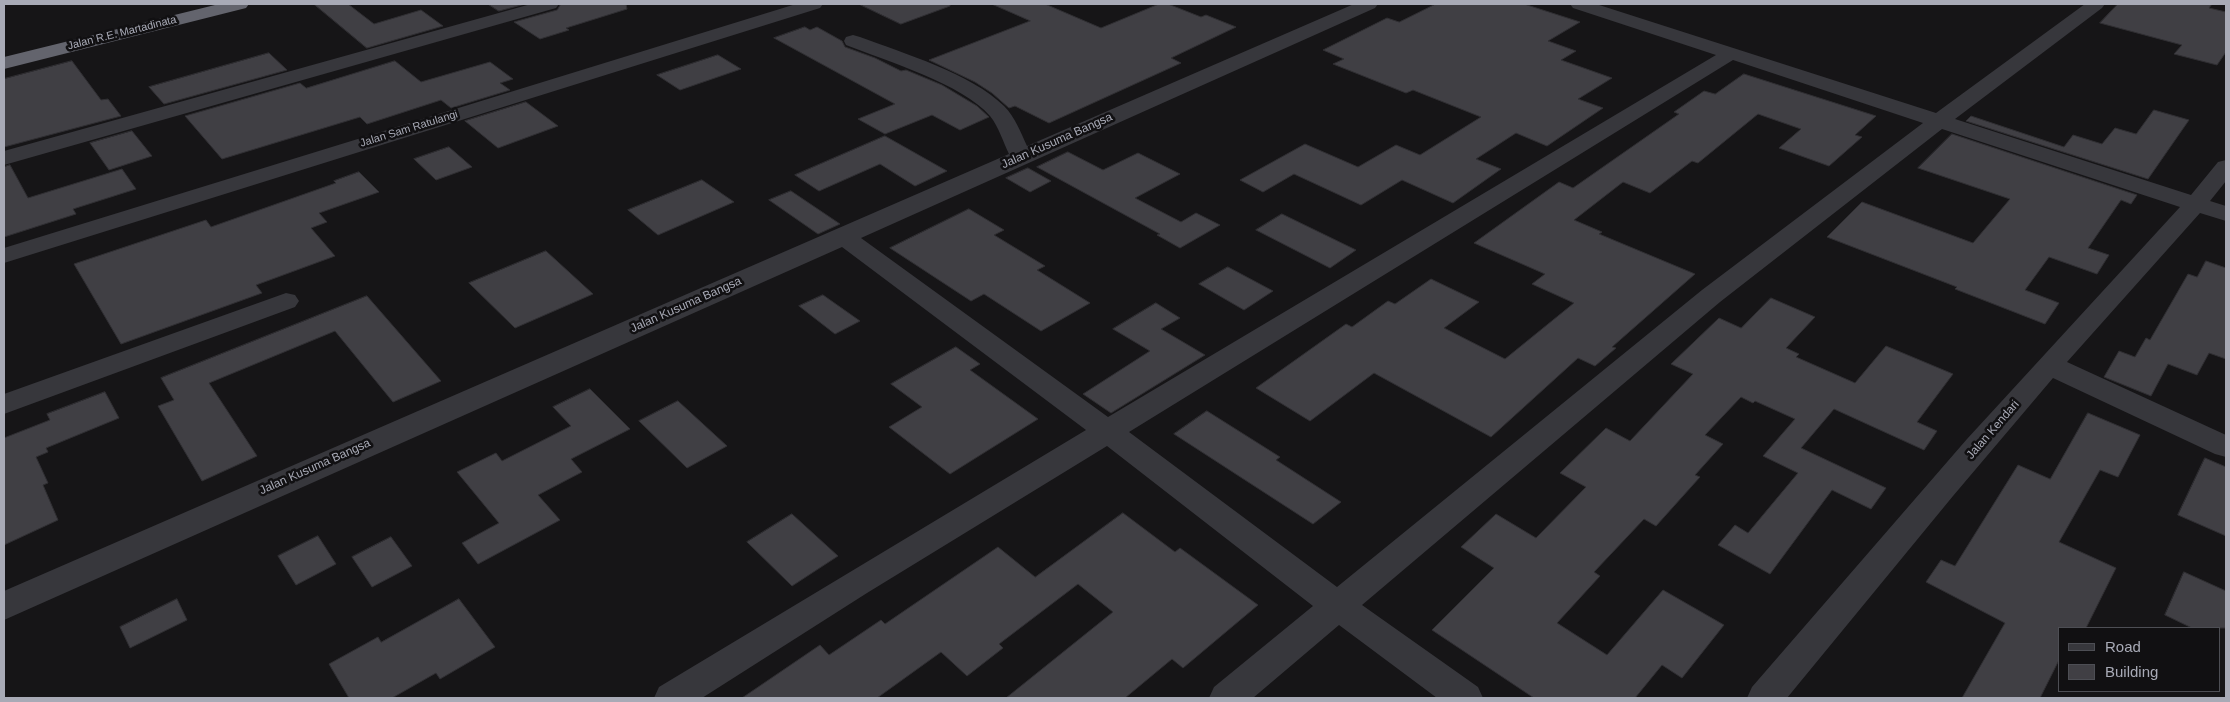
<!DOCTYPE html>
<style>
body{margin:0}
#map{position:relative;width:2230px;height:702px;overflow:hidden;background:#161517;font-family:Helvetica,sans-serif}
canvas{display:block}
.frame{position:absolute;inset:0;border:5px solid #a8aab6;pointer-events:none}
.legend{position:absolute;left:2058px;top:627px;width:162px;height:65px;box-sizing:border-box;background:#111012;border:1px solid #4d4e54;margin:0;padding:6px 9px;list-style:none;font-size:15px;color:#a8aab6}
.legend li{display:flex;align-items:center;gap:10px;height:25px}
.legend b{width:25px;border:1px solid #4d4e54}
</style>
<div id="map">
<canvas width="2230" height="702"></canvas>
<div class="frame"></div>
<ul class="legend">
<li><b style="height:6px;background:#37373c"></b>Road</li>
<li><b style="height:14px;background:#403f44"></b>Building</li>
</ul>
</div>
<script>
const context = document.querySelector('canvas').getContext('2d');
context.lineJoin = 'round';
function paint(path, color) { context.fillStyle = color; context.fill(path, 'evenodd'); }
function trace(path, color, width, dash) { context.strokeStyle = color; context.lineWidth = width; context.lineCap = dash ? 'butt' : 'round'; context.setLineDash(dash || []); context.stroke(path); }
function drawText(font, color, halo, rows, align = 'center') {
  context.font = font + ' Helvetica,sans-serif'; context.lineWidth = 5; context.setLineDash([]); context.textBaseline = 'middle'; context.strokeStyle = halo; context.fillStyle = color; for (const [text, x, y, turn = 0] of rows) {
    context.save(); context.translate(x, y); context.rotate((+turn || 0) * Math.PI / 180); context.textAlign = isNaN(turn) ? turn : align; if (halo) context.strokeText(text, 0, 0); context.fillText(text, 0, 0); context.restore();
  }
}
const building = new Path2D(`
 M314,4H348L374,24L421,10L443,26L367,48Z
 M488,4H525L499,11Z
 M561,4H626L627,9L566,28L569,30L540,39L514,22L557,10Z
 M859,4H950V6L901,24Z
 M992,4H1045L1101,28L1159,4H1168L1201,17L1206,15L1236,27L1171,58L1181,63L1049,123L1015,106L1009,108L992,93L975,82L929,60L1030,21Z
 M1436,4H1524L1580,22L1548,41L1576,51L1561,60L1612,78L1578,99L1603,108L1547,146L1516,133L1476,159L1501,169L1453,203L1402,180L1361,205L1294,174L1263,192L1240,180L1305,144L1358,167L1396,145L1420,155L1481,117L1413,90L1406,93L1333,64L1344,59L1323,50L1387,18L1399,22Z
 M2118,4H2212L2209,8L2226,12V52L2217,65L2174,54L2182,45L2100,23Z
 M805,27L810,30L817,27L842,41L845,47L875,58L901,71L906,70L942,85L977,106L989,117L960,130L932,115L885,134L858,119L895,104L774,38Z
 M269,53L287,70L164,104L149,87Z
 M718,55L741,69L680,90L657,75Z
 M72,61L101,100L108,99L121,116L4,147V79Z
 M395,61L421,82L490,62L513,79L500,83L510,90L451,108L441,100L367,124L360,117L222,159L185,116L300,83L306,88Z
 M1744,74L1876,116L1855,135L1862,137L1829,166L1779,148L1801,129L1758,114L1698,163L1692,161L1650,193L1623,182L1574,220L1602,232L1599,234L1695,274L1612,347L1616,348L1595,366L1578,358L1491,437L1374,373L1310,421L1256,388L1346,324L1352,327L1388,301L1395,304L1431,279L1479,302L1444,328L1505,359L1574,303L1532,284L1545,274L1474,243L1559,182L1573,188L1679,114L1674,112L1704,91L1715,94Z
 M526,102L558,126L498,148L465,121Z
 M2154,110L2189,120L2148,179L1966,121L1971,116L2064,147L2073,135L2102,144L2115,128L2136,134Z
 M132,131L152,156L109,170L90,143Z
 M1952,134L2137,195L2131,204L2121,200L2088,248L2109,255L2097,274L2049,257L2025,290L2059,303L2045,324L1955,289L1957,287L1827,237L1862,202L1973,243L2010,199L1918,168Z
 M885,136L947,171L915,186L880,164L819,191L795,175Z
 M449,147L472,167L436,180L414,159Z
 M1068,152L1103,170L1138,153L1180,174L1135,198L1181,222L1196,213L1220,225L1180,248L1157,235L1160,234L1037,167Z
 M10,165L28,198L122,169L136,189L73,209L76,214L4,237V167Z
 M1028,168L1051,181L1030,192L1006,178Z
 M359,172L379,192L319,213L327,222L311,228L335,256L256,285L262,293L121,344L74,264L206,220L211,227L336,183L334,181Z
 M702,180L734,202L658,235L628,210Z
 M791,191L840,224L818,234L769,200Z
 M969,209L1004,230L994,235L1045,266L1037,270L1090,303L1041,331L984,294L971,301L890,248Z
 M1282,214L1356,250L1330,268L1256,230Z
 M546,251L593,294L515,328L469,283Z
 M2206,261L2226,268V359L2209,353L2197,375L2168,364L2151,396L2104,377L2119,351L2135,357L2146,338L2150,340L2188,274L2197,277Z
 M1228,267L1273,291L1244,310L1199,284Z
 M823,295L860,321L835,334L799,306Z
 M367,296L441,381L393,402L335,331L209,383L257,456L202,481L158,406L174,400L161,378Z
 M1771,298L1815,317L1786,348L1799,354L1796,357L1855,383L1886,346L1953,374L1917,422L1937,431L1924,450L1834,409L1801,448L1886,488L1871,509L1832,490L1770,574L1718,545L1735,525L1748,533L1798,473L1763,456L1795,419L1755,401L1753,403L1741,397L1705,435L1723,444L1695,475L1700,477L1656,526L1644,519L1594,572L1600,576L1557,623L1607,655L1663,590L1724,625L1682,678L1662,665L1635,698H1534L1432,630L1494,568L1461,547L1496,514L1536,538L1586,487L1560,473L1606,428L1630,441L1693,374L1671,364L1719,318L1741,328Z
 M1156,303L1180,318L1161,329L1205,355L1111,413L1083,394L1150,351L1113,329Z
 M956,347L980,364L970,370L1038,419L950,474L889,427L922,407L891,384Z
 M590,389L630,429L571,459L582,472L538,495L560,520L478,564L462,543L499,523L457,472L496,453L502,461L571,426L553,407Z
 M105,392L119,418L46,448L48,452L36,457L48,483L43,485L58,520L4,545V438L50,420L47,414Z
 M678,401L727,446L687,468L639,421Z
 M1207,411L1280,457L1276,460L1341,502L1313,524L1174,434Z
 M2088,413L2140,435L2118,477L2100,470L2059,542L2116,568L2086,628H2059V660L2040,698H1962L2005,623L1926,582L1941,560L1955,566L2018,465L2050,479Z
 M2205,458L2226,467V536L2178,515Z
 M1123,513L1175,552L1180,548L1258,605L1183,668L1172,659L1125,698H1006L1113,612L1078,584L999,644L1003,648L967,676L941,652L877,698H742L820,645L829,655L881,620L885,624L998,547L1035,577Z
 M792,514L838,556L792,586L747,542Z
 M318,536L336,564L296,585L278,556Z
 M391,537L412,566L372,587L352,557Z
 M2184,572L2226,591V628H2192L2165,615Z
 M177,599L187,620L130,648L120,627Z
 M459,599L495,647L440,679L436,673L392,698H349L329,664L378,637L381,642Z`);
paint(building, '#403f44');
trace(building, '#302f33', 1);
paint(new Path2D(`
 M531,4H559L556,8L4,165V151Z
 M796,4H823L820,8L4,263V248Z
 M1354,4H1378L1375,8L861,238L1108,417L1716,55L1573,8L1570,4H1596L1936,113L2085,4H2105L2102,8L1955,119L2191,195L2218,162L2226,160V181L2210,201L2226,206V221L2200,213L2067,362L2226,435V457L2215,454L2053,378L1953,496L1787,698H1747L1752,687L1967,439L2180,207L1942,129L1720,302L1362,605L1478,687L1483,698H1437L1339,625L1253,698H1209L1214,687L1313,606L1107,446L867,593L702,698H654L659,687L1086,430L842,247L4,620V591L1009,154C1003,142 999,127 990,116C963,84 886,61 846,45L844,41L846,37L853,35L860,37C903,53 972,74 1004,106C1015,117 1021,133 1027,146ZM1733,60L1923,123L1702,290L1337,587L1129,432Z
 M286,293L295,295L299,301L295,307L4,414V394Z`), '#37373c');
paint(new Path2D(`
 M219,4H249L246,8L4,69V57Z`), '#63646d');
drawText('11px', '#a8aab6', '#111012', [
 ["Jalan R.E. Martadinata",122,33,-14],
 ["Jalan Sam Ratulangi",409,129,-17]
]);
drawText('12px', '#a8aab6', '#111012', [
 ["Jalan Kusuma Bangsa",1057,141,-24],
 ["Jalan Kusuma Bangsa",686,305,-24],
 ["Jalan Kendari",1993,430,-49],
 ["Jalan Kusuma Bangsa",315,467,-24]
]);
</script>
